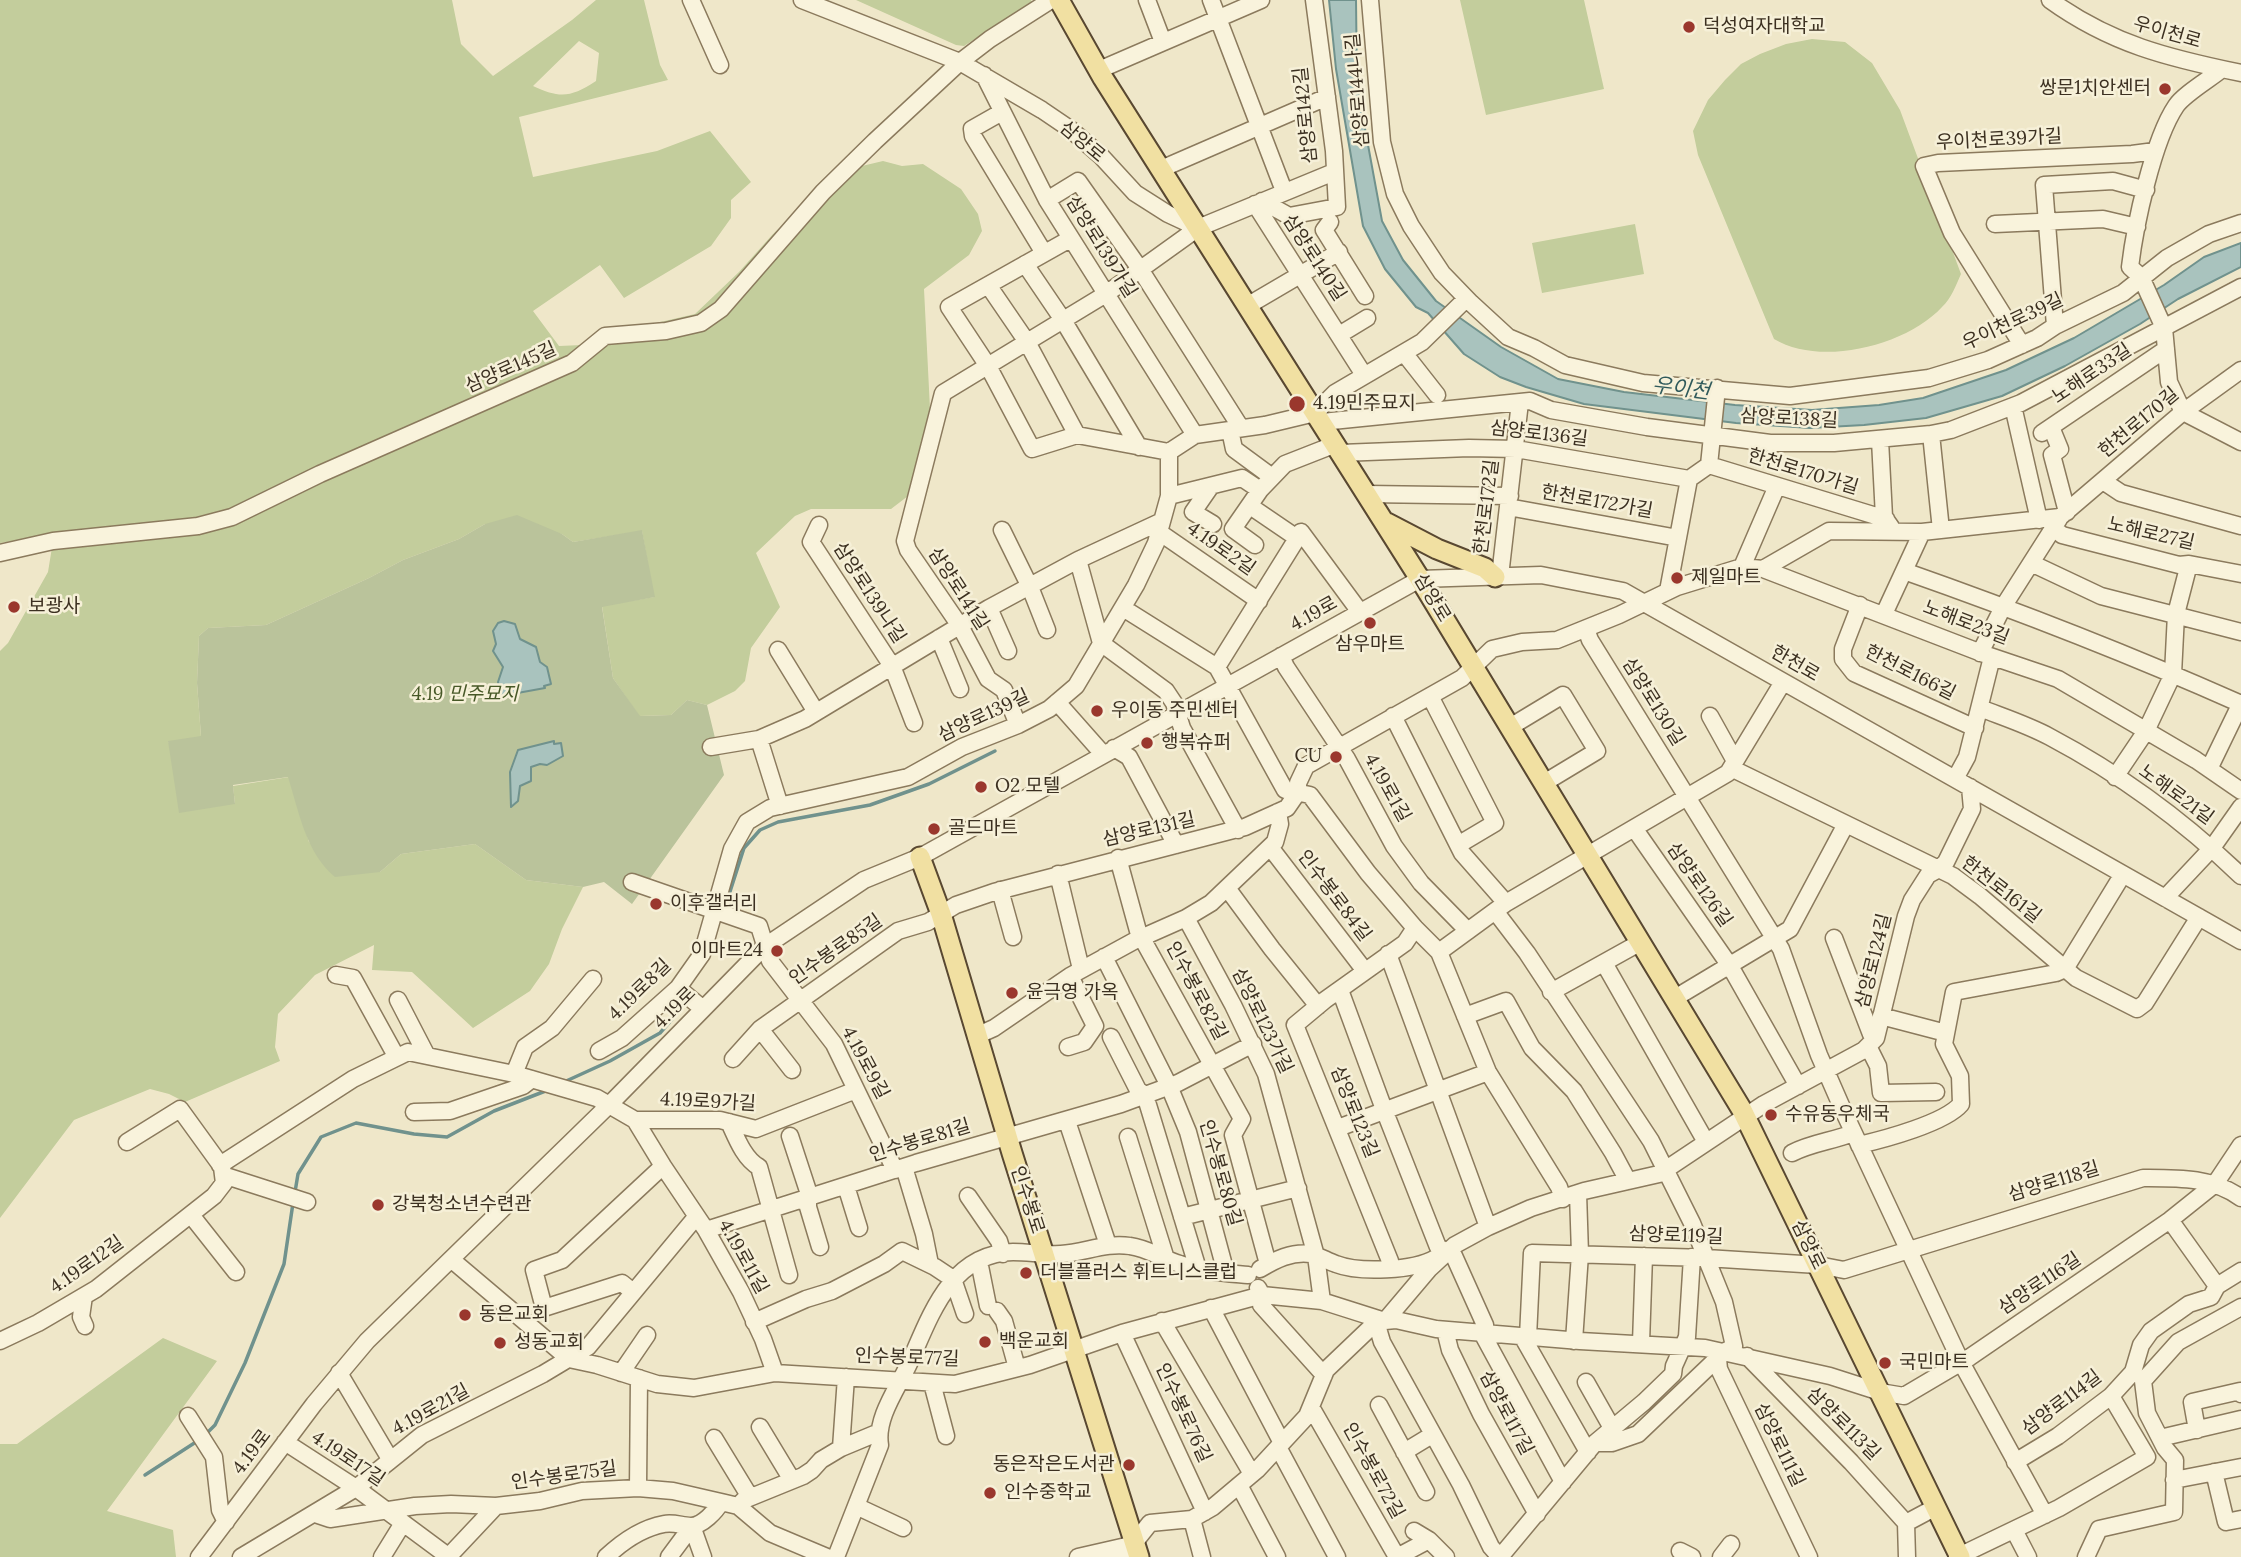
<!DOCTYPE html>
<meta charset="utf-8">
<style>
body{margin:0}
canvas{display:block;background:#efe7c9}
</style>
<canvas width="2241" height="1557"></canvas>
<script>
const context = document.querySelector('canvas').getContext('2d');
context.lineJoin = 'round';
function paint(path, color) { context.fillStyle = color; context.fill(path, 'evenodd'); }
function trace(path, color, width, dash) { context.strokeStyle = color; context.lineWidth = width; context.lineCap = dash ? 'butt' : 'round'; context.setLineDash(dash || []); context.stroke(path); }
function drawText(font, color, halo, rows, align = 'center') {
  context.font = font + ' Lora,"Noto Sans KR",serif'; context.lineWidth = 5; context.setLineDash([]); context.textBaseline = 'middle'; context.strokeStyle = halo; context.fillStyle = color; for (const [text, x, y, turn = 0] of rows) {
    context.save(); context.translate(x, y); context.rotate((+turn || 0) * Math.PI / 180); context.textAlign = isNaN(turn) ? turn : align; if (halo) context.strokeText(text, 0, 0); context.fillText(text, 0, 0); context.restore();
  }
}
paint(new Path2D(`
 M0,0H452L461,44L493,76L572,20L596,0H644L660,65L668,80L519,117L533,177L657,151L710,131L751,182L731,200V218L711,246L624,298L600,265L533,311L559,346L582,345L606,330L656,323L695,314L739,272L773,234L841,171L883,161L902,166L923,164L961,189L978,214L982,231L969,255L924,289L930,409L908,496L891,509H811L795,516L756,553L780,607L751,648L745,681L735,691L707,705L687,700L671,715L639,716L613,678L602,606L654,597L642,531L573,542L562,534L485,524L459,539L403,560L369,578L266,625L208,628L199,636L197,683L201,737L168,742L235,804L233,786L289,777L309,842L380,872L401,854L475,844L526,880L583,887L562,929L549,964L530,991L473,1028L412,972L372,970L374,945L315,975L278,1014L275,1047L280,1061L185,1102L169,1094L150,1089L74,1120L0,1218V651L8,643L48,572L54,535L0,543ZM579,41L599,53L596,81C571,97 561,99 533,86Z
 M856,0H1031L1032,2L964,46L956,45Z
 M1460,0H1584L1604,89L1486,115Z
 M1812,39L1845,42L1872,63L1900,110L1961,274C1956,285 1951,299 1942,307C1906,346 1820,367 1774,339L1698,155L1693,131L1708,100L1725,80L1741,64L1760,54L1786,44Z
 M1635,224L1644,274L1542,293L1532,243Z
 M163,1338L217,1361L107,1511L173,1530L176,1557H0V1444H17Z`), '#c3cd9c');
paint(new Path2D(`
 M517,515L562,534L573,542L642,530L655,597L602,607L613,678L640,716L671,715L687,700L707,705L724,775L632,904L604,882L583,887L526,880L475,844L401,854L380,872L335,877C306,853 299,812 288,777L233,785L235,804L179,813L168,741L201,736L197,683L199,636L208,628L266,625L369,578L403,560L459,539L485,524Z`), '#bac39b');
const water = new Path2D(`
 M1329,0H1356L1357,85L1382,221L1403,260L1436,301L1501,347L1558,379L1624,392L1735,405L1812,410L1879,405L1923,398L2006,370L2074,338L2164,285L2204,257L2241,243V267L2178,299L2140,324L2065,366L2002,396L1926,418L1864,425L1810,428L1736,423L1584,404L1526,387L1500,377L1464,354L1428,313L1416,307L1385,269L1363,226L1336,69Z
 M504,621L515,624L520,639L536,647L540,662L547,667L551,684L544,686L545,688L501,696L498,682L503,667L493,651L496,644L493,631L498,623Z
 M554,741V744L561,743L563,756L547,765L540,764L531,767V781L520,786L518,801L511,807L510,772L518,750Z`);
paint(water, '#a9c3be');
trace(water, '#70928d', 2);
trace(new Path2D(`
 M726,904L744,848L760,830L778,822L870,805L929,784L995,751
 M564,1082L610,1061L660,1033L681,1009
 M295,1192L298,1174L321,1137L356,1123L414,1134L447,1137L494,1111L548,1090
 M205,1435L215,1425L245,1363L284,1264L293,1203
 M145,1475L199,1440`), '#70928d', 3.5);
const minor = new Path2D(`
 M691,0L720,65
 M802,0L960,62L1042,110L1070,129L1101,156L1135,193L1168,214L1198,228
 M1147,0L1163,42
 M1211,0L1284,191
 M1370,0L1382,142L1395,194L1411,226L1442,273L1471,303L1508,337L1534,348L1565,365L1643,383L1790,396L1929,378L1988,360L2037,338L2055,326L2123,293L2167,258L2209,234L2241,223
 M2050,0C2111,44 2168,58 2241,73
 M2222,69C2210,79 2184,94 2176,106C2153,140 2135,225 2130,267L2141,277L2164,328L2169,382L2183,412L2241,442
 M1099,70L1261,0
 M984,75L1047,200L1195,435
 M1002,112L972,129L973,136L1044,253
 M1161,169L1327,97
 M1047,200L1078,181L1140,269L1241,428
 M1262,201L1289,216L1337,207L1334,151L1314,0
 M1255,204L1364,375
 M1330,222L1324,230L1365,296
 M1995,224L2103,219L2137,227
 M1070,239L949,307L988,366L1032,449L1077,435L1169,452
 M1025,264L1063,320L1139,447
 M988,285L1027,342L1077,435
 M1247,306L1339,252
 M2055,326L2044,185L2113,181L2146,190
 M1339,335L1367,318
 M2022,345L1952,233L1924,166L1938,163L2132,154L2155,151
 M1404,353L1437,395
 M2013,406L2039,520
 M1322,422L1530,401L1551,410L1647,427L1770,443H1834L1931,434L1951,430L2021,403L2241,287
 M2051,427L2060,449L2052,455L2067,512
 M1230,430L1234,449L1272,477
 M2042,433L2166,349
 M1931,434L1941,530
 M1880,440L1884,517L1891,527
 M1341,453L1469,448L1516,449L1689,479
 M1709,465L1886,519
 M2103,481L2121,493L2241,526
 M1211,486L1193,512L1213,524
 M1367,494L1510,496
 M1169,496L1242,478L1260,490
 M1250,506L1297,538
 M1508,507L1678,538
 M819,525L811,542L892,666L914,723
 M2054,528L2062,535L2179,565L2189,564L2241,574
 M1002,530L1030,587L1047,630
 M1159,532L1259,601
 M1255,545L1233,529L1260,490L1285,464L1336,444
 M0,553L53,541L198,526L232,517L320,474L572,363L605,336L666,331L701,323L721,309L823,192L875,141L960,62L990,39L1051,0
 M1078,560L1101,643L1166,691L1174,703L1182,728L1238,830
 M2031,563L2101,596L2241,632
 M1742,567L1777,486
 M1763,569L1984,654L2058,679L2196,760L2241,791
 M1904,571C2018,611 2131,655 2241,704
 M1500,576L1520,402
 M1668,591L1689,479L1709,465L1717,388
 M1860,605L1843,649V659L1854,673L1975,728
 M989,608L1008,651
 M1123,608L1217,667
 M1360,612L1301,532L1217,667L1285,790L1310,795L1368,873L1415,928L1439,952L1488,1072L1559,1187L1563,1199
 M1884,614L1922,532
 M1586,629L1590,640L1781,949L1819,1055L1843,1110L1961,1362L2045,1515
 M939,638L960,689
 M778,650L816,712
 M1980,653L2003,607L2059,519
 M1281,656L1286,667L1347,759L1394,846L1421,883L1468,931
 M1430,696L1495,823L1458,845
 M1057,702L1103,754
 M1980,708C2003,717 2028,725 2050,737C2118,773 2185,822 2241,876
 M1393,716L1462,853L1506,903
 M1710,716L1735,761
 M1018,725L1004,690L988,679L960,626L908,550L905,541L943,393L1106,294L1198,228L1334,172
 M1510,727L1563,695L1597,751L1544,783
 M759,739L780,806
 M711,747L759,739L805,719L989,608L1078,560L1162,521
 M1114,748L1129,757L1176,845
 M1731,768L1953,876L1980,896L2076,978L2137,1009L2145,1003L2199,917
 M2209,769L2241,703
 M2115,777L2146,731L2173,674L2176,614L2189,564
 M1955,779L1967,757L1992,657
 M1634,828L1730,966L1798,1086
 M1270,847L1365,971
 M1118,858L1138,931L1242,1119L1233,1135L1268,1264
 M1058,874L1081,969
 M632,882L759,926L770,961L834,1044L895,1170
 M1227,888L1272,949L1318,1006
 M1000,890L1013,937
 M2165,898L2212,848L2241,807
 M1495,911L1527,953L1651,1141L1692,1223L1724,1302L1734,1346L1724,1352L1638,1434L1612,1443H1595L1500,1557
 M1186,918L1233,1005L1266,1074L1316,1256L1322,1301
 M1834,938L1871,1034L1876,1038
 M1439,952L1506,903L1728,773L1783,682
 M1388,954L1488,1227
 M1104,957L1169,1086L1188,1132L1226,1273
 M1604,963L1706,1142
 M336,975L353,978L396,1056
 M678,988L703,1009
 M1340,990L1385,1112L1438,1247L1454,1256L1485,1325L1486,1333
 M1551,992L1641,942
 M1675,998L1790,929L1846,824
 M398,1000L426,1054
 M1465,1016L1506,1001L1532,1048L1574,1091L1613,1153L1628,1181
 M1881,1016L1946,1033
 M760,1029L792,1070
 M976,1036L994,1028L1070,976L1134,941L1186,918L1211,903L1275,842L1280,824L1278,812
 M1111,1037L1138,1090L1145,1095L1198,1269
 M1868,1046L1878,1066L1881,1093L1936,1092
 M1068,1047L1084,1042L1095,1026L1070,976
 M599,1051L622,1038L678,988L702,954L732,849L747,822L770,808L908,777L962,747L1018,725L1049,709L1076,686L1136,585L1156,543L1169,496V452L1195,435L1265,425L1315,413L1335,393L1422,342L1466,299
 M733,1059L760,1029L898,931L928,922L956,905L994,892L1245,827L1287,808L1298,792V783L1306,766L1462,678L1492,649L1522,642L1557,640L1619,615L1677,587L1742,567L1763,569L1829,531L1922,532L2060,517L2183,412L2241,370
 M514,1074L525,1047L552,1028L593,979
 M414,1112L450,1111L523,1086L532,1079
 M635,1120H720L756,1129L856,1090
 M1067,1121L1108,1245
 M729,1122C736,1137 744,1159 759,1167L789,1275
 M1338,1128L1488,1072
 M790,1136L808,1191V1207L820,1247
 M1128,1137L1166,1259
 M1859,1145C1885,1139 1945,1123 1961,1104L1960,1076L1944,1044L1954,992L2056,973L2065,969L2123,874
 M1792,1153C1811,1143 1833,1141 1853,1133
 M220,1165L353,1079L408,1052L514,1074L597,1098L635,1120L663,1166L706,1230L741,1292L763,1339L775,1373
 M904,1167L924,1234L930,1264
 M223,1175L307,1202
 M846,1186L859,1228
 M968,1196L999,1241L1003,1254
 M191,1215L236,1272
 M1182,1217L1298,1188
 M706,1230L916,1163L1121,1104L1178,1083L1253,1044
 M452,1260L569,1359L597,1365L657,1384L694,1388L775,1373L955,1384L1030,1365L1122,1333L1262,1295L1322,1301L1385,1321L1396,1320L1436,1329L1580,1341L1705,1348L1830,1376L1880,1392L1904,1396L1970,1357L2170,1220L2215,1184L2241,1145
 M979,1261L988,1306
 M1260,1269C1275,1260 1292,1251 1311,1254C1320,1256 1327,1261 1336,1264C1359,1273 1414,1271 1436,1258
 M1391,1269L1390,1261L1295,1025L1325,1000L1405,943L1415,928
 M2217,1286L2241,1271
 M1258,1288L1262,1295L1261,1305L1324,1375
 M633,1292L622,1283L544,1308L534,1270L562,1260L663,1166
 M84,1296L81,1317L85,1326
 M1211,1308L1282,1443
 M997,1311L1004,1321L1017,1368
 M1162,1321L1252,1474
 M754,1322L806,1299L832,1291L884,1264L902,1251L935,1267L953,1279L965,1314
 M1445,1330L1450,1350L1481,1414L1537,1514
 M1122,1333L1205,1512
 M1482,1333L1563,1482
 M1522,1336L1588,1452
 M1528,1337L1532,1253L1706,1258L1818,1265L1844,1270L2143,1178C2178,1178 2212,1177 2241,1198
 M0,1341L38,1323L96,1289L214,1196L224,1183L222,1167L180,1109L127,1142
 M1574,1341L1580,1254L1578,1193
 M1641,1343L1644,1256
 M1722,1354L1718,1359L1719,1369L1809,1557
 M1747,1356L1851,1462L1906,1523L1936,1507
 M339,1373L390,1459
 M621,1373L647,1335
 M1586,1382L1612,1428
 M932,1383L946,1436
 M1379,1405L1426,1492
 M1311,1407L1397,1557
 M188,1416L214,1457L220,1510L226,1522
 M760,1427L792,1480
 M2197,1430L2192,1402L2240,1391L2241,1394
 M714,1438L750,1497
 M2160,1438L2241,1419
 M285,1442L356,1488L449,1557
 M1595,1443L1644,1402L1673,1374L1674,1366L1687,1337L1692,1257
 M1278,1447L1337,1557
 M841,1448L846,1377
 M1404,1452L1432,1435
 M2015,1462L2058,1436L2111,1396L2133,1372L2141,1345L2151,1331L2189,1304L2211,1297L2217,1286L2170,1220
 M2214,1472L2226,1522L2241,1519
 M2174,1480L2241,1467
 M1239,1485L1277,1557
 M638,1488L639,1378
 M738,1506L770,1533L827,1557
 M856,1506L903,1528
 M315,1514L330,1519L415,1506L451,1504L496,1506L540,1501L582,1491L638,1488L673,1491L721,1502
 M1192,1519L1202,1557
 M1906,1523L1907,1557
 M692,1526L703,1557
 M2014,1530L2028,1557
 M1414,1531L1429,1540L1446,1557
 M1680,1551L1692,1557
 M449,1556L496,1506
 M199,1557L314,1404L367,1341L610,1104L764,947L864,880L920,857L1420,579L1541,575L1623,591L2241,941
 M241,1557L356,1488L422,1435L543,1374L588,1347L696,1217
 M382,1557L403,1523
 M606,1557C622,1542 642,1528 664,1524C674,1522 682,1526 691,1526C702,1526 716,1511 721,1502L738,1506L744,1500L803,1476L812,1470L821,1460L841,1448L877,1433
 M669,1557L692,1526
 M836,1557L880,1445C875,1416 901,1384 912,1357C932,1311 953,1253 1013,1252C1029,1252 1045,1255 1061,1254C1084,1253 1106,1242 1130,1246C1147,1248 1163,1259 1180,1264C1202,1272 1225,1273 1248,1275
 M1078,1557L1135,1544
 M1123,1557L1150,1523L1192,1519L1213,1507L1257,1470L1307,1416L1326,1370L1369,1329L1377,1325
 M1397,1557L1429,1540
 M1500,1557L1491,1547L1461,1485L1382,1342L1377,1325L1385,1321L1429,1269L1455,1245L1488,1227L1531,1208L1584,1191L1659,1174L1764,1104L1864,1050L1876,1038L1906,916L1912,900L1928,875L1939,869L1946,862L1972,809L1970,787
 M1721,1557L1731,1544
 M1957,1557L2059,1508L2147,1457L2111,1396
 M2086,1557L2099,1529L2174,1512L2175,1460L2165,1448L2147,1413L2143,1381L2178,1342L2241,1307`);
const major = new Path2D(`
 M1059,0L1103,78L1420,579L1742,1110L1960,1557
 M1387,523L1437,549L1485,568L1495,577
 M920,857L941,914L1012,1153L1139,1557`);
trace(minor, '#8b7a5d', 19);
trace(major, '#594831', 23);
trace(minor, '#f9f3dc', 16);
trace(major, '#f1e0a2', 19);
for (const [x, y, r, color] of [
 [1689,27,7,"#9a372d"],
 [2165,89,7,"#9a372d"],
 [1297,404,9,"#9a372d"],
 [1677,578,7,"#9a372d"],
 [14,607,7,"#9a372d"],
 [1370,623,7,"#9a372d"],
 [1097,711,7,"#9a372d"],
 [1147,743,7,"#9a372d"],
 [1336,757,7,"#9a372d"],
 [981,787,7,"#9a372d"],
 [934,829,7,"#9a372d"],
 [656,904,7,"#9a372d"],
 [777,951,7,"#9a372d"],
 [1012,993,7,"#9a372d"],
 [1771,1115,7,"#9a372d"],
 [378,1205,7,"#9a372d"],
 [1026,1273,7,"#9a372d"],
 [465,1315,7,"#9a372d"],
 [985,1342,7,"#9a372d"],
 [500,1343,7,"#9a372d"],
 [1885,1363,7,"#9a372d"],
 [1129,1465,7,"#9a372d"],
 [990,1493,7,"#9a372d"]
]) { const dot = new Path2D(); dot.arc(x, y, r, 0, 2 * Math.PI); context.fillStyle = color; context.fill(dot); trace(dot, '#f6f0d8', 2.5); }
drawText('19px', '#3c3021', '#f6f0d8', [
 ["덕성여자대학교",1703,27],
 ["쌍문1치안센터",2151,89,"right"],
 ["4.19민주묘지",1313,404],
 ["제일마트",1691,578],
 ["보광사",28,607],
 ["삼우마트",1370,645,"center"],
 ["우이동 주민센터",1111,711],
 ["행복슈퍼",1161,743],
 ["CU",1322,757,"right"],
 ["O2 모텔",995,787],
 ["골드마트",948,829],
 ["이후갤러리",670,904],
 ["이마트24",763,951,"right"],
 ["윤극영 가옥",1026,993],
 ["수유동우체국",1785,1115],
 ["강북청소년수련관",392,1205],
 ["더블플러스 휘트니스클럽",1040,1273],
 ["동은교회",479,1315],
 ["백운교회",999,1342],
 ["성동교회",514,1343],
 ["국민마트",1899,1363],
 ["동은작은도서관",1115,1465,"right"],
 ["인수중학교",1004,1493]
], 'left');
drawText('19px', '#3c3021', '#f6f0d8', [
 ["우이천로",2167,33,16],
 ["삼양로144나길",1358,90,-95],
 ["삼양로142길",1306,115,-96],
 ["우이천로39가길",1999,140,-3],
 ["삼양로",1082,142,40],
 ["삼양로139가길",1101,247,58],
 ["삼양로140길",1314,258,57],
 ["우이천로39길",2013,322,-25],
 ["삼양로145길",511,368,-24],
 ["노해로33길",2092,374,-34],
 ["삼양로138길",1789,419,3],
 ["한천로170길",2139,423,-40],
 ["삼양로136길",1539,434,7],
 ["한천로170가길",1803,472,17],
 ["한천로172가길",1597,502,10],
 ["한천로172길",1487,507,-83],
 ["노해로27길",2151,534,13],
 ["4.19로2길",1221,549,35],
 ["삼양로141길",958,589,57],
 ["삼양로139나길",869,593,57],
 ["삼양로",1432,598,59],
 ["4.19로",1314,614,-29],
 ["노해로23길",1966,623,21],
 ["한천로",1795,664,30],
 ["한천로166길",1910,673,27],
 ["삼양로130길",1653,702,58],
 ["삼양로139길",984,716,-25],
 ["4.19로1길",1387,788,61],
 ["노해로21길",2176,795,36],
 ["삼양로131길",1149,830,-13],
 ["삼양로126길",1699,885,55],
 ["한천로161길",2001,890,38],
 ["인수봉로84길",1334,896,53],
 ["인수봉로85길",836,950,-35],
 ["삼양로124길",1874,961,-76],
 ["4.19로8길",640,990,-44],
 ["인수봉로82길",1196,991,62],
 ["4.19로",675,1008,-45],
 ["삼양로123가길",1262,1021,64],
 ["4.19로9길",865,1063,62],
 ["4.19로9가길",708,1102,3],
 ["삼양로123길",1354,1112,68],
 ["인수봉로81길",920,1141,-17],
 ["인수봉로80길",1220,1173,74],
 ["삼양로118길",2054,1182,-17],
 ["인수봉로",1027,1200,72],
 ["삼양로119길",1676,1236,2],
 ["삼양로",1808,1245,64],
 ["4.19로11길",743,1257,61],
 ["4.19로12길",87,1265,-35],
 ["삼양로116길",2040,1284,-34],
 ["인수봉로77길",907,1358,2],
 ["삼양로114길",2062,1403,-37],
 ["4.19로21길",431,1410,-29],
 ["인수봉로76길",1183,1413,65],
 ["삼양로117길",1506,1413,62],
 ["삼양로113길",1843,1424,45],
 ["삼양로111길",1779,1445,64],
 ["4.19로",252,1452,-53],
 ["4.19로17길",348,1459,34],
 ["인수봉로72길",1373,1471,61],
 ["인수봉로75길",564,1476,-8]
]);
drawText('italic 19px', '#475827', '#f6f0d8', [
 ["4.19 민주묘지",465,695]
]);
drawText('italic 21px', '#305a5b', '#f6f0d8', [
 ["우이천",1681,389,7]
]);
</script>
